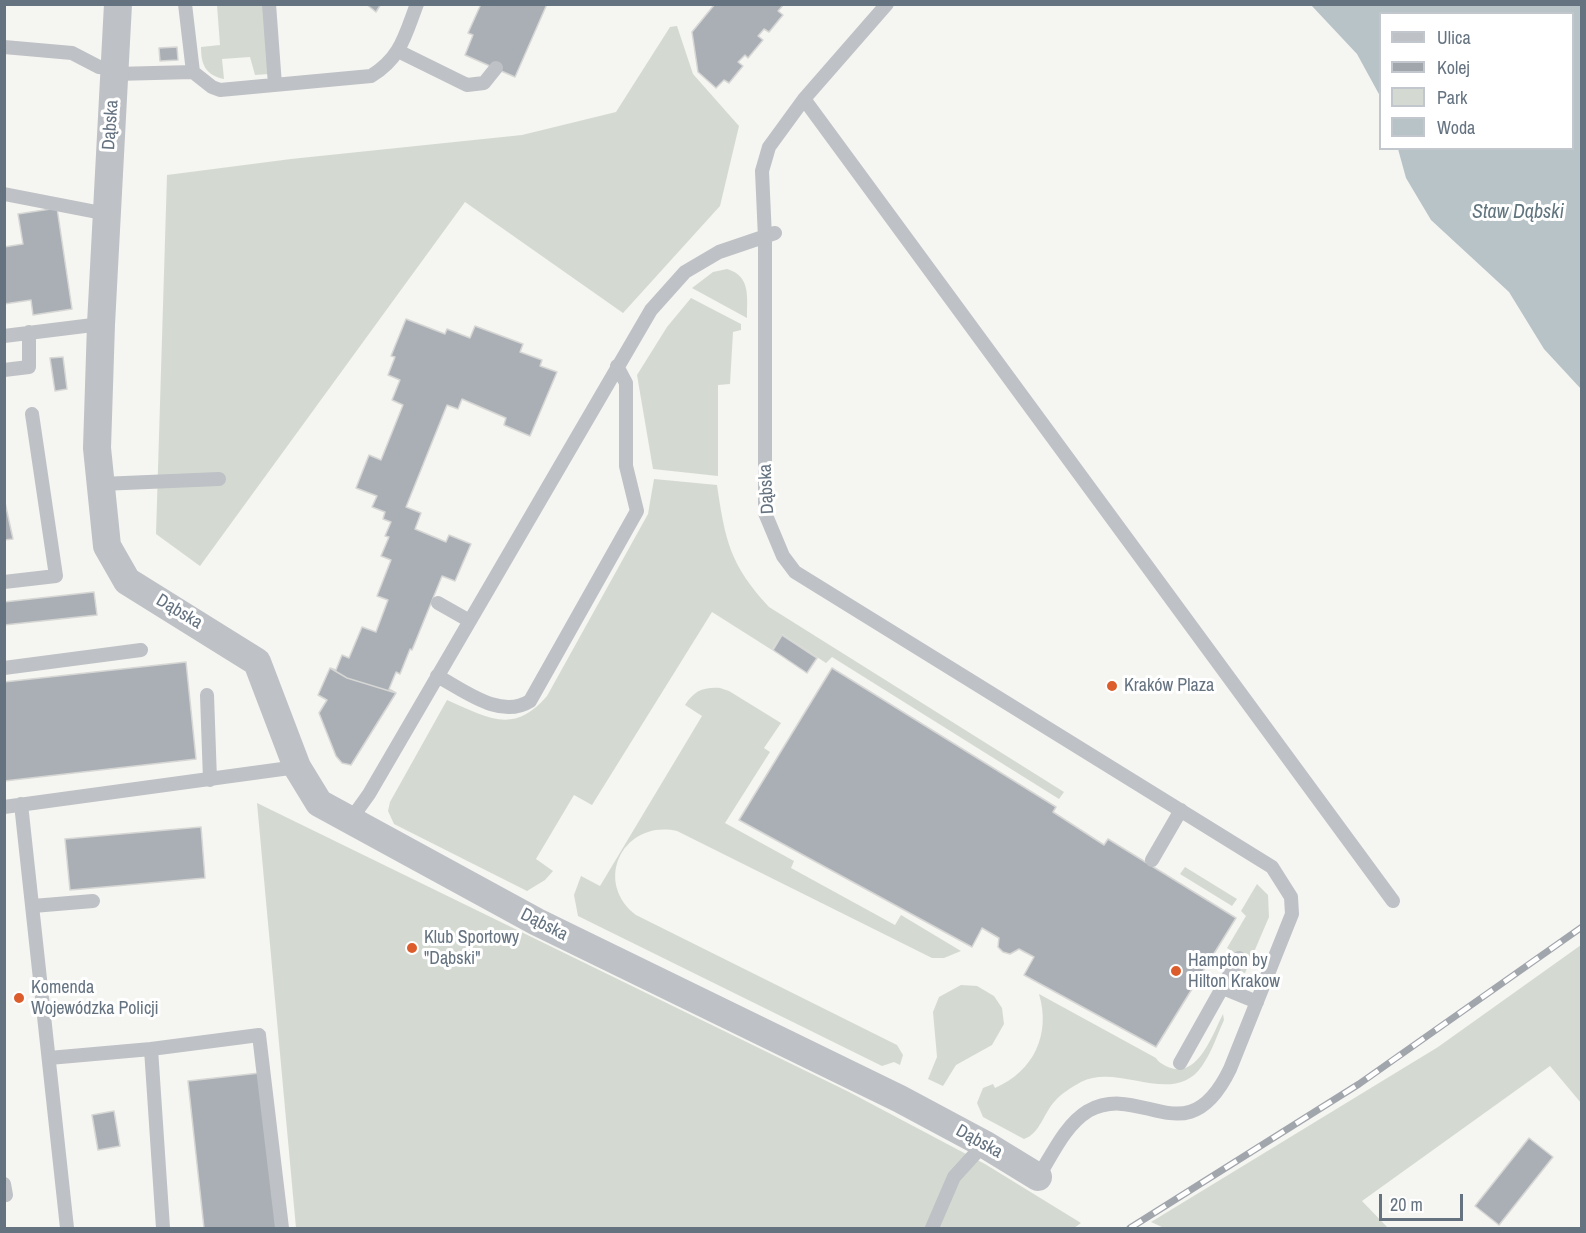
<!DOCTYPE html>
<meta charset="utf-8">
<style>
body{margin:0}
#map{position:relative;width:1586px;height:1233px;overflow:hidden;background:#f5f5f1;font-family:"Archivo Narrow",sans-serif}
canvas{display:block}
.frame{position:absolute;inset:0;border:6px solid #657381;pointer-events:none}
.legend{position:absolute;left:1379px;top:12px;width:195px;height:138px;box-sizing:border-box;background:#fff;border:2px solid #c1c7cd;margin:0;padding:8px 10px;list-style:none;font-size:18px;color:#657381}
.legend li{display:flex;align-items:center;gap:12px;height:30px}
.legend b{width:30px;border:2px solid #c1c7cd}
.scale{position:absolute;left:1379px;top:1194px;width:84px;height:27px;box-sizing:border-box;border:3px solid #657381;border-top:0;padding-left:8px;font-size:18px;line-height:21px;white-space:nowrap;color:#657381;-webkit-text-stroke:4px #fff;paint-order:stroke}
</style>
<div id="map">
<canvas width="1586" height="1233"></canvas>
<div class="frame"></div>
<ul class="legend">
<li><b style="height:8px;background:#bec1c5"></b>Ulica</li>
<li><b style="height:8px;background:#a1a6ac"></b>Kolej</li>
<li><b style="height:16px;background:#d4dad1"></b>Park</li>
<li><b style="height:16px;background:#b8c3c8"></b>Woda</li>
</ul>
<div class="scale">20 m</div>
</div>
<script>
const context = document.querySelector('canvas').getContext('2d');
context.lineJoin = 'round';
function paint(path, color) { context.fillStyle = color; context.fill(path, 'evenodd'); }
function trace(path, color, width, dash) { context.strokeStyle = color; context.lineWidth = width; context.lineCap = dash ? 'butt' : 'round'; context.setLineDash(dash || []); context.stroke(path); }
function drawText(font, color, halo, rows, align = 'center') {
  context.font = font + ' "Archivo Narrow",sans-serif'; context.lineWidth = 6; context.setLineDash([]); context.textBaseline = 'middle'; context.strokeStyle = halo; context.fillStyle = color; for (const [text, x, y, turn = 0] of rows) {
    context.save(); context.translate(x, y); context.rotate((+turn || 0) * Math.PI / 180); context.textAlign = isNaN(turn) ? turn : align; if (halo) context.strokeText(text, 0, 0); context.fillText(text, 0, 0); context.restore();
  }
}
paint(new Path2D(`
 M217,5H265L269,74L255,75L250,57L222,59L224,79C205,75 201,64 201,47L220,45Z
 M677,26L693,74L739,126L720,206L623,313L465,202L200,566L156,534L167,175L291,159L522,135L616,112L670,27Z
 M727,269C751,276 747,297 747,318L692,288L713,272Z
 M691,298L741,324V330L733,332L730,384L718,385V476L653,469L637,375L667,327Z
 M654,479L717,485C725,540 730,565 769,607L1064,792L1059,799L832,657L826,663L782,634L772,650L712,612L592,805L574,795L536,859L553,871L545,880L527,891L394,824L388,811L390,802L447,700C488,718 514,735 547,696L648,514Z
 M720,688L729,691L781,723L764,748L770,752L725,823L794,861L791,868L895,925L901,915L961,951L944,958H932L677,831C624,819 592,881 636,915L897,1045L903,1055L900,1065L894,1062L882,1066L578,916L574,895L581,876L600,886L702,716L685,705C694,691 703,687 720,688Z
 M257,803L849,1092L985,1164L1081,1223L1074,1228H296Z
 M1185,867L1237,899L1232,906L1180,874Z
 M1257,884L1268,895L1269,917L1245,973L1239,971L1245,959L1227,948L1246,916L1241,911Z
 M1581,945V1103L1550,1066L1362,1201L1388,1228H1164L1151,1222L1438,1047Z
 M961,985L977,986L994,996L1002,1008L1004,1024L992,1045L956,1065L943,1086L928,1079L937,1057L933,1012L939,997Z
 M1039,994L1156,1058C1158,1062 1165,1066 1171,1068C1199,1077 1213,1033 1223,1014L1224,1020C1217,1035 1212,1052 1202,1066C1173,1108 1119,1062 1081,1082C1072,1087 1062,1093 1055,1101C1044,1112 1040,1134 1024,1139L983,1117L977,1103L983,1088L993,1084L995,1088C1034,1071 1051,1034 1039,994Z`), '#d4dad1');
paint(new Path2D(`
 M1311,5H1581V389L1544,349L1509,292L1431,220L1406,178L1398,149L1572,148V14H1380V96L1357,54Z`), '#b8c3c8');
const building = new Path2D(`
 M366,4H381L376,12Z
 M481,4H547L515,77L465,55L473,35L468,33Z
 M715,4H784L778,11L783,15L769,32L764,29L758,36L763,40L748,58L745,55L738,62L743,66L729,83L724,80L716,88L698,72L692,32Z
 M177,47L178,60L160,61L159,48Z
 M57,208L72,309L33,315L31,300L4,304V247L23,244L18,214Z
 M406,319L445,334L447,329L470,338L475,326L523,344L520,352L542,360L540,366L557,372L530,436L504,425L506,418L462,399L458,409L447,405L406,507L421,513L415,529L446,542L449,535L471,544L455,581L442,576L412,650L410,649L400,674L396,672L389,689L396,693L347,678L330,668L336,670L342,655L349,658L362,627L376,632L388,600L377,596L391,560L381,556L389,537L385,536L391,522L383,519L385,512L372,507L377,496L356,488L369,455L381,460L403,405L392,400L400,380L388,375L395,357L391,356Z
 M63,357L67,389L55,391L50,358Z
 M4,498L13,539L4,540Z
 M94,592L97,615L4,625V602Z
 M782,635L817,658L807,673L773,650Z
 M186,662L196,759L4,781V682Z
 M330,668L347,678L396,693L351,765L342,763L336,756L319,713L327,700L318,695Z
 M832,668L1056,807L1053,812L1104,845L1108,839L1236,918L1156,1047L1024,975L1034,957L1019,949L1010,954L1003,952L998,947L999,938L982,928L972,947L739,820Z
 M201,827L205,878L70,890L65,839Z
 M260,1073L277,1228H204L188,1081Z
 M114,1111L120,1146L98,1150L92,1115Z
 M1529,1138L1553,1157L1499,1225L1475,1206Z`);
paint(building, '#a9afb5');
trace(building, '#d6d6d4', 1.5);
trace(new Path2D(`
 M185,4L193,72
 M269,4L275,85
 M887,4L804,99L769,147L762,171L765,238V513L783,556L795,572L1272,867L1291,897L1292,914L1230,1069C1187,1158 1142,1081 1088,1111C1065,1125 1052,1155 1038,1177
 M4,47L72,53L99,67L116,69
 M398,51L467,85L484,83L496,68
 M115,74L193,72L212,87L220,90L371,76C401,58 405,35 417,4
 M804,99L1393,901
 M4,194L107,214
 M4,336L101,324
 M4,370L29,367V332
 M101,484L219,479
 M4,582L56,576L32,414
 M438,603L468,620
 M4,668L141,650
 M437,676C464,690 500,720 530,701L637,511L626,466V383L617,366
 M207,695L210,780
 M21,804L67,1228
 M4,807L297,767
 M349,822L369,794L651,310L685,272L719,252L775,233
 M1152,860L1181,810
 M33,906L93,901
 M1223,988L1257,1002
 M151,1049L259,1035L282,1228
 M49,1058L151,1049L163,1228
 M1180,1063L1239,958
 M4,1184L6,1195
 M932,1228L954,1177L984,1144`), '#bec1c5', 14);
trace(new Path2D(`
 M118,4L101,324L97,448L107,546L127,581L257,662L297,767L319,803L537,922L900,1099L984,1144L1038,1177`), '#bec1c5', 28);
const rail = new Path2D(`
 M1130,1228L1359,1084L1582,927`);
trace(rail, '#a1a6ac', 7);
trace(rail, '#fff', 4.5, [14]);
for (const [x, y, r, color] of [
 [1112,686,6,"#dc5d2b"],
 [412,948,6,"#dc5d2b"],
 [1176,971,6,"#dc5d2b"],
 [19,998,6,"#dc5d2b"]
]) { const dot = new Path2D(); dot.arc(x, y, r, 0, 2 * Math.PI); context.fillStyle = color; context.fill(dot); trace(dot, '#fff', 2); }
drawText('18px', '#657381', '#fff', [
 ["Dąbska",111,125,-86],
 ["Dąbska",767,489,-93],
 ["Dąbska",179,612,31],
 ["Dąbska",544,925,27],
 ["Dąbska",979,1142,29]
]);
drawText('18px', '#657381', '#fff', [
 ["Kraków Plaza",1124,686],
 ["Klub Sportowy",424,938],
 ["\"Dąbski\"",424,959],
 ["Hampton by",1188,961],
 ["Hilton Krakow",1188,982],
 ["Komenda",31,988],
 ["Wojewódzka Policji",31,1009]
], 'left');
drawText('italic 20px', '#61757f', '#fff', [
 ["Staw Dąbski",1518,213]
]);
</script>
